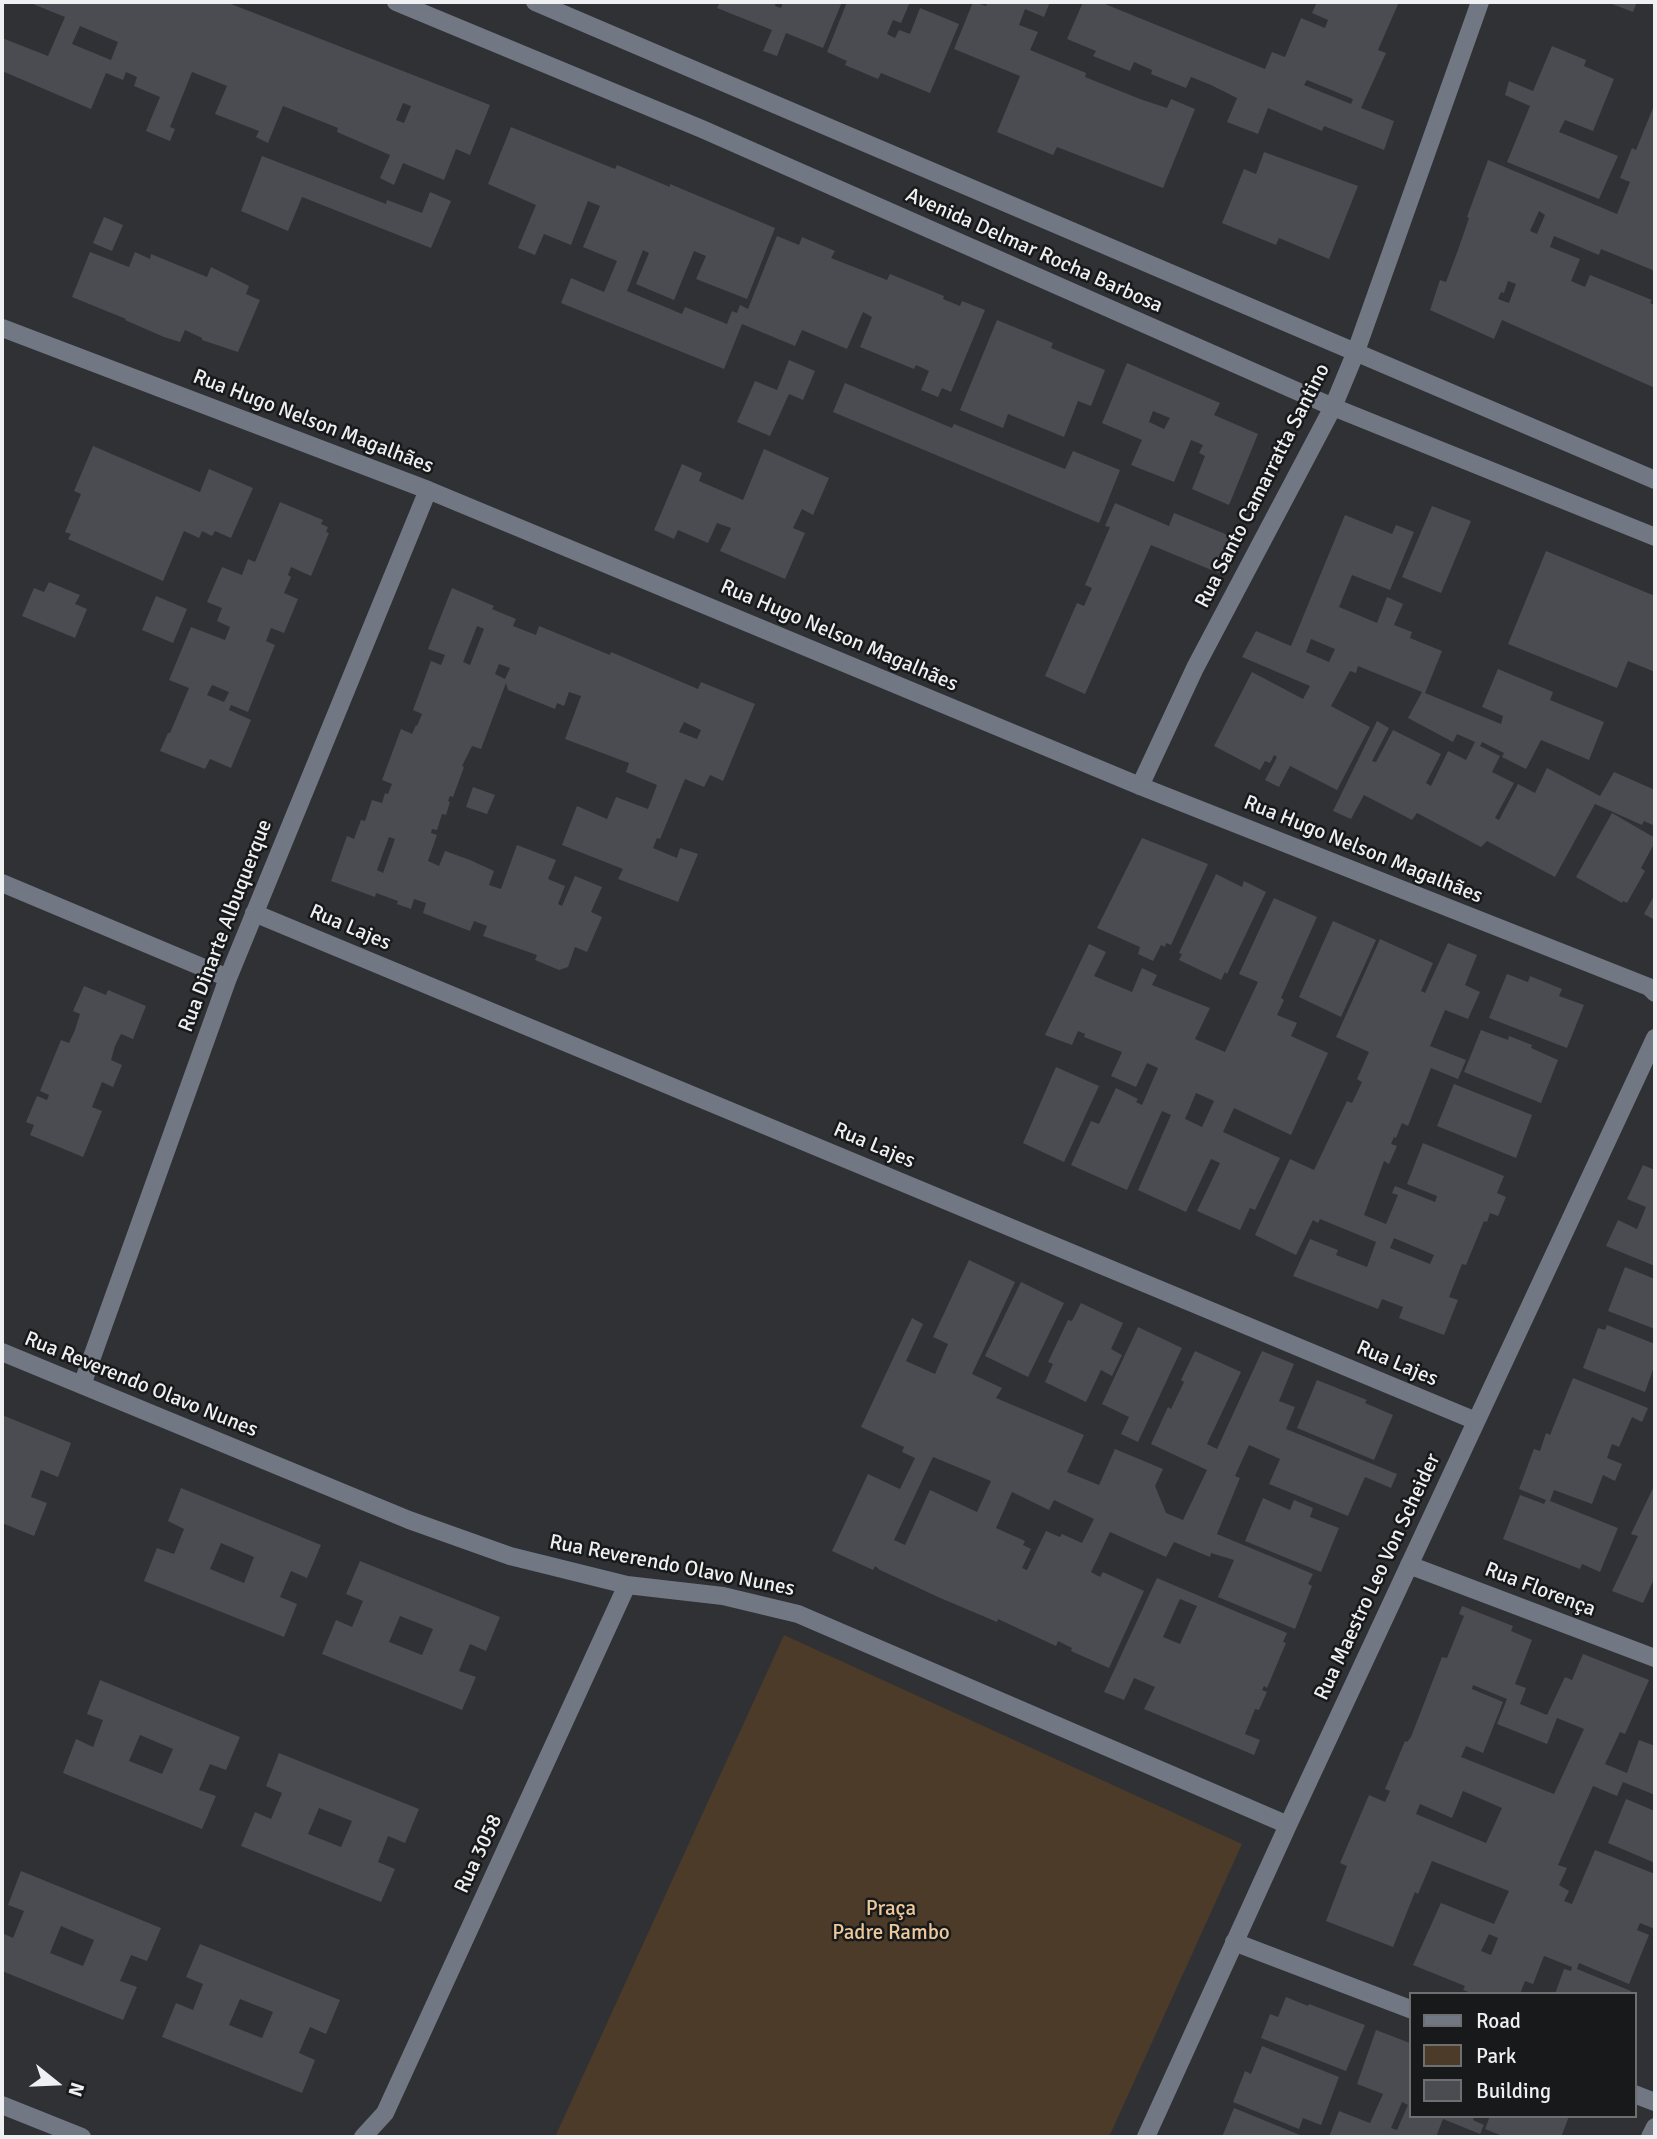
<!DOCTYPE html>
<meta charset="utf-8">
<style>
body{margin:0}
#map{position:relative;width:1657px;height:2139px;overflow:hidden;background:#2f3135;font-family:Signika,sans-serif}
canvas{display:block}
.frame{position:absolute;inset:0;border:4px solid #eef0f2;pointer-events:none}
.legend{position:absolute;left:1409px;top:1992px;width:228px;height:126px;box-sizing:border-box;background:#18191b;border:2px solid #6e6f71;margin:0;padding:9px 12px;list-style:none;font-size:21px;color:#eef0f2}
.legend li{display:flex;align-items:center;gap:14px;height:35px}
.legend b{width:35px;border:2px solid #6e6f71}
.north{position:absolute;left:21px;top:2048px;width:70px;height:70px;-webkit-text-stroke:5px #18191b;paint-order:stroke;rotate:108deg;font-size:19px;font-weight:700;line-height:28px;text-align:center;color:#eef0f2}
.north::after{content:'';display:block;margin:auto;width:24px;height:32px;background:#eef0f2;clip-path:polygon(50% 0,100% 100%,50% 72%,0 100%)}
</style>
<div id="map">
<canvas width="1657" height="2139"></canvas>
<div class="frame"></div>
<ul class="legend">
<li><b style="height:9px;background:#727883"></b>Road</li>
<li><b style="height:19px;background:#4b3b28"></b>Park</li>
<li><b style="height:19px;background:#4a4c51"></b>Building</li>
</ul>
<div class="north">N</div>
</div>
<script>
const context = document.querySelector('canvas').getContext('2d');
context.lineJoin = 'round';
function paint(path, color) { context.fillStyle = color; context.fill(path, 'evenodd'); }
function trace(path, color, width, dash) { context.strokeStyle = color; context.lineWidth = width; context.lineCap = dash ? 'butt' : 'round'; context.setLineDash(dash || []); context.stroke(path); }
function drawText(font, color, halo, rows, align = 'center') {
  context.font = font + ' Signika,sans-serif'; context.lineWidth = 5; context.setLineDash([]); context.textBaseline = 'middle'; context.strokeStyle = halo; context.fillStyle = color; for (const [text, x, y, turn = 0] of rows) {
    context.save(); context.translate(x, y); context.rotate((+turn || 0) * Math.PI / 180); context.textAlign = isNaN(turn) ? turn : align; if (halo) context.strokeText(text, 0, 0); context.fillText(text, 0, 0); context.restore();
  }
}
paint(new Path2D(`
 M784,1635L1242,1844L1109,2137H555Z`), '#4b3b28');
paint(new Path2D(`
 M28,2H226L490,105L470,155L456,149L444,180L403,163L394,185L380,178L390,155L337,132L338,128L283,106L268,143L256,137L259,131L215,114L227,86L192,72L170,127L175,129L170,141L146,131L160,97L134,86L137,77L126,72L123,80L106,73L91,109L2,71V38L48,56L65,17ZM80,26L118,42L111,60L72,44ZM403,103L411,106L404,123L396,120Z
 M720,2H776L775,6L781,8L783,2H842L823,48L786,33L777,56L763,51L772,30L717,8Z
 M847,2H910L901,23L893,20L887,34L895,38L899,30L910,34L920,8L959,24L930,93L881,73L878,79L845,65L847,61L827,52Z
 M973,2L986,6L988,2H1050L1044,17L1025,9L1019,25L1038,32L1030,50L1086,73L1085,77L1140,99L1167,108L1171,99L1195,109L1163,188L1057,147L1053,155L997,132L1020,76L954,49Z
 M1083,2H1100L1265,69L1272,52L1285,57L1301,18L1325,28L1328,20L1312,13L1317,2H1399L1378,50L1386,53L1361,108L1394,121L1384,150L1324,126L1322,131L1268,108L1258,134L1227,122L1237,98L1211,85L1191,77L1186,88L1151,74L1152,70L1134,62L1130,71L1093,56L1096,51L1067,39ZM1307,80L1353,99L1351,104L1304,85Z
 M1607,2H1637L1633,12Z
 M1552,46L1586,60L1584,66L1614,79L1593,131L1565,120L1559,132L1618,156L1599,199L1507,162L1530,106L1505,95L1509,81L1533,91Z
 M1655,103V271L1601,249L1599,255L1554,236L1550,247L1580,259L1571,281L1585,287L1590,275L1652,300L1650,303L1655,305V388L1502,320L1494,339L1430,310L1440,280L1446,282L1458,250L1469,218L1467,217L1488,160L1617,214L1630,182L1620,178L1632,148L1636,150ZM1539,211L1545,215L1537,234L1530,231ZM1508,281L1516,284L1509,303L1498,299L1501,292L1504,293Z
 M511,127L615,169L617,165L670,187V184L775,228L747,299L696,279L706,256L694,251L674,300L636,284L649,253L643,250L627,291L682,314L685,307L727,324L732,311L737,313L740,305L748,309L777,236L799,245L802,237L835,251L831,258L887,280L890,274L944,296L943,299L960,306L962,301L985,310L951,392L942,388L938,397L921,390L929,371L916,365L914,369L860,347L872,317L863,312L847,349L802,330L795,346L742,324L724,369L561,303L571,278L604,292L617,261L583,247L600,206L588,201L571,245L544,234L535,255L518,248L536,205L488,184Z
 M1264,152L1358,186L1329,259L1279,238L1276,245L1222,223L1244,169L1256,174Z
 M262,156L386,204L387,200L422,213L430,192L451,201L431,248L302,197L288,231L241,211Z
 M104,217L123,225L112,251L93,243Z
 M90,252L129,267L135,252L150,259L151,254L207,277L211,267L249,286L246,294L260,300L238,352L202,340V338L185,330L180,342L164,337L125,320L126,319L72,297Z
 M997,320L1053,343L1051,348L1105,370L1091,406L1078,401L1064,437L1008,414L1003,428L960,410Z
 M789,360L815,371L803,400L789,394L770,436L737,422L755,381L777,390Z
 M1127,363L1220,403L1214,415L1258,434L1229,505L1192,489L1205,456L1199,453L1203,445L1191,440L1174,482L1131,465L1142,440L1102,423ZM1153,411L1170,418L1164,429L1149,422Z
 M845,383L952,428L954,424L1065,469L1073,451L1120,470L1099,523L833,412Z
 M93,446L200,492L209,469L253,488L231,538L215,531L212,536L202,531L199,538L184,531L163,581L68,539L71,534L65,532L81,494L74,491Z
 M764,449L829,478L813,515L802,509L793,528L805,533L785,579L720,551L731,528L717,523L708,543L678,530L674,539L654,530L682,464L702,473L699,481L743,500Z
 M280,502L323,520L321,524L328,527L326,532L329,533L311,576L291,567L288,575L291,577L284,593L298,599L284,633L271,628L266,641L275,645L248,712L231,705L229,710L251,720L231,768L210,759L205,769L160,751L168,733H170L189,688L169,680L191,627L225,640L230,627L217,621L222,608L207,602L222,567L242,575L248,559L255,562ZM212,685L229,692L224,702L207,695Z
 M1115,503L1169,526L1174,513L1235,538L1221,574L1151,545L1085,694L1045,676L1077,603L1084,606L1092,588L1085,585L1110,527L1105,526Z
 M1432,506L1471,521L1441,593L1402,577Z
 M1345,515L1392,534L1396,525L1414,532L1390,590L1352,575L1339,607L1377,623L1387,597L1403,604L1394,625L1412,632L1410,638L1442,651L1425,693L1501,724L1503,716L1482,707L1498,669L1553,692L1550,700L1604,722L1589,760L1541,740L1526,769L1502,757L1504,753L1482,742L1480,746L1500,756L1492,772L1514,783L1495,818L1499,820L1518,784L1535,793L1547,768L1600,796L1614,772L1655,790V826L1644,821L1642,825L1595,804L1555,877L1487,841L1481,847L1417,813L1412,820L1364,795L1351,819L1333,811L1377,721L1389,728L1372,761L1376,762L1393,730L1441,754L1426,783L1431,786L1448,751L1466,760L1475,742L1457,734L1453,742L1408,718L1422,692L1358,666L1356,673L1350,671L1331,706L1370,727L1337,790L1290,766L1279,787L1265,780L1277,757L1274,755L1270,763L1265,761L1260,770L1214,746L1252,672L1303,699L1310,686L1242,657L1256,631L1291,646ZM1311,639L1335,649L1329,662L1306,652Z
 M1546,551L1655,596V672L1628,661L1617,688L1508,644Z
 M49,582L80,595L75,604L87,609L75,638L22,616L34,588L44,592Z
 M452,588L494,606L492,609L516,619L513,626L536,635L539,626L610,655L611,652L698,689L701,682L755,704L723,781L710,775L704,787L685,779L660,839L657,838L653,848L677,858L680,848L698,854L678,902L618,879L623,869L562,845L577,806L607,819L616,797L648,809L657,785L626,772L629,763L565,739L581,696L569,692L564,706L557,703L555,709L508,690L506,683L481,749L472,746L462,766L464,767L453,797L450,796L448,801L450,802L446,815L442,814L437,830L432,829L431,833L437,835L428,861L439,866L445,851L470,860L494,871L489,885L501,889L517,845L556,860L548,879L565,886L558,904L562,906L575,876L602,887L591,912L602,917L587,952L575,947L568,967L559,970L535,960L537,955L483,936L487,926L474,921L470,931L423,913L426,903L414,899L411,909L397,904L398,901L376,893L375,897L331,881L347,836L354,839L361,820L365,821L372,800L382,803L385,793L388,794L392,784L382,780L401,729L412,734L416,725L417,726L422,714L413,710L431,661L441,665L445,655L428,649ZM477,626L484,629L470,665L463,662ZM499,664L510,668L505,679L495,674ZM684,722L701,730L697,739L679,732ZM389,837L395,839L383,873L377,870Z
 M156,596L187,609L173,643L142,630Z
 M473,787L495,795L487,814L466,807Z
 M1612,813L1655,838V842L1641,868L1645,871L1627,903L1623,901L1622,903L1576,877Z
 M1142,838L1208,864L1171,945L1166,943L1165,947L1161,945L1153,961L1138,954L1140,947L1097,928Z
 M1216,874L1242,887L1244,881L1266,892L1227,974L1225,972L1221,980L1179,960L1182,954L1179,953Z
 M1655,894V920L1644,914Z
 M1274,898L1317,917L1281,998L1284,1000L1277,1015L1297,1023L1291,1036L1328,1053L1291,1135L1234,1108L1223,1132L1280,1158L1255,1210L1250,1208L1240,1230L1197,1211L1220,1163L1211,1159L1186,1212L1138,1190L1171,1115L1162,1111L1127,1190L1071,1165L1091,1121L1099,1124L1116,1088L1138,1099L1136,1102L1142,1105L1158,1068L1147,1063L1136,1087L1111,1076L1122,1052L1084,1037L1085,1034L1078,1031L1072,1045L1045,1035L1089,944L1106,952L1094,976L1132,992L1142,968L1157,975L1152,985L1210,1008L1195,1039L1225,1052L1258,982L1239,974ZM1196,1093L1214,1101L1202,1127L1185,1119Z
 M1333,921L1376,940L1341,1017L1299,997Z
 M1380,939L1433,963L1421,991L1425,993L1448,943L1477,955L1465,985L1480,992L1468,1019L1445,1010L1430,1046L1466,1060L1458,1079L1431,1068L1408,1126L1402,1123L1396,1138L1394,1137L1391,1144L1397,1146L1389,1164L1384,1161L1364,1215L1386,1224L1398,1195L1392,1193L1395,1186L1435,1202L1437,1196L1407,1184L1423,1143L1504,1176L1497,1193L1506,1197L1498,1216L1490,1213L1487,1222L1484,1221L1466,1265L1462,1264L1449,1297L1458,1300L1444,1335L1399,1318L1403,1307L1382,1299L1378,1309L1293,1276L1310,1239L1338,1250L1336,1255L1367,1267L1376,1242L1320,1219L1318,1223L1313,1220L1296,1255L1255,1235L1290,1159L1314,1170L1347,1101L1352,1103L1362,1082L1357,1079L1369,1052L1336,1037ZM1394,1238L1434,1255L1430,1264L1390,1248Z
 M1507,974L1528,982L1530,976L1562,989L1559,996L1584,1005L1567,1048L1489,1018Z
 M84,986L106,995L108,990L146,1006L133,1039L121,1034L115,1046L111,1060L122,1065L113,1087L102,1082L92,1107L102,1111L83,1157L30,1135L34,1125L26,1122L37,1096L47,1100L49,1095L40,1091L61,1040L69,1043L75,1030L80,1014L73,1011Z
 M1481,1030L1508,1040L1509,1036L1532,1045L1531,1048L1558,1060L1541,1103L1464,1072Z
 M1056,1067L1099,1086L1064,1162L1023,1143Z
 M1454,1084L1532,1115L1516,1158L1437,1126Z
 M1643,1165L1655,1170V1266L1606,1246L1618,1220L1637,1229L1646,1207L1627,1199Z
 M969,1260L1015,1282L972,1374L1002,1388L996,1398L1084,1435L1067,1472L1099,1485L1115,1449L1163,1469L1155,1486L1166,1513L1183,1520L1207,1470L1151,1444L1168,1407L1171,1409L1184,1382L1181,1380L1195,1351L1241,1372L1207,1444L1217,1449L1262,1351L1294,1364L1279,1401L1295,1407L1286,1429L1397,1474L1391,1488L1365,1477L1348,1516L1269,1484L1280,1459L1249,1445L1235,1476L1240,1478L1217,1534L1313,1574L1308,1584L1312,1586L1295,1629L1218,1597L1234,1560L1211,1553L1210,1557L1174,1542L1166,1557L1110,1532L1091,1572L1100,1577L1103,1572L1144,1591L1109,1668L1071,1651L1072,1648L1058,1641L1056,1646L998,1619L997,1622L938,1597L880,1570L875,1566L873,1570L832,1551L868,1474L900,1489L915,1458L902,1452L904,1447L861,1427L912,1318L923,1324L906,1361L935,1374L948,1344L933,1337ZM933,1457L991,1481L977,1512L930,1490L905,1545L894,1540ZM1012,1492L1049,1510L1054,1500L1094,1519L1082,1543L1062,1534L1060,1537L1046,1531L1027,1570L1022,1568L1031,1549L1023,1545L1025,1541L996,1528Z
 M1625,1267L1655,1279V1329L1608,1311Z
 M1021,1282L1064,1303L1028,1377L985,1356Z
 M1081,1303L1123,1323L1111,1349L1122,1355L1112,1376L1101,1370L1086,1402L1045,1382L1053,1364L1048,1362L1068,1320L1072,1321Z
 M1607,1325L1655,1344V1364L1645,1392L1583,1368L1598,1328L1605,1330Z
 M1138,1327L1182,1348L1138,1442L1121,1434L1129,1417L1102,1404Z
 M1573,1378L1648,1408L1642,1422L1632,1417L1619,1447L1612,1444L1607,1458L1622,1464L1615,1481L1603,1475L1592,1504L1554,1490L1550,1501L1618,1528L1600,1572L1582,1564L1580,1569L1503,1539L1520,1495L1544,1504L1546,1500L1519,1489L1534,1449L1540,1451L1546,1433L1550,1435Z
 M1317,1380L1367,1400L1365,1403L1393,1415L1374,1460L1297,1428Z
 M2,1415L71,1443L58,1477L41,1470L31,1497L47,1503L34,1536L2,1523V1462L4,1455L2,1454Z
 M1655,1484V1577L1643,1603L1612,1591L1638,1536L1631,1534Z
 M181,1488L321,1545L307,1578L291,1571L280,1597L297,1604L284,1637L144,1581L157,1548L174,1554L184,1529L168,1521ZM221,1543L254,1557L244,1583L210,1569Z
 M1263,1498L1290,1510L1294,1500L1313,1508L1310,1517L1339,1528L1321,1572L1245,1541Z
 M360,1561L500,1617L486,1651L470,1644L459,1671L476,1677L462,1710L322,1654L336,1620L352,1627L363,1601L346,1594ZM400,1616L433,1629L422,1655L389,1642Z
 M1157,1578L1287,1633L1283,1642L1286,1643L1267,1688L1264,1686L1262,1690L1267,1692L1259,1710L1255,1709L1245,1734L1260,1740L1254,1755L1144,1709L1155,1687L1134,1678L1124,1700L1104,1692ZM1180,1599L1197,1606L1180,1644L1163,1637Z
 M1462,1606L1513,1626L1511,1631L1532,1640L1515,1684L1526,1688L1520,1704L1547,1715L1565,1677L1572,1680L1583,1654L1649,1680L1625,1734L1620,1732L1605,1764L1627,1773L1639,1740L1655,1746V1795L1623,1782L1617,1796L1593,1786L1558,1865L1567,1868L1559,1885L1569,1891L1564,1901L1572,1904L1595,1850L1655,1874V1929L1640,1923L1637,1930L1649,1935L1629,1984L1579,1963L1577,1969L1631,1991L1630,1994H1555L1564,1969L1571,1971L1572,1967L1544,1956L1533,1984L1525,1981L1520,1994H1474L1463,1990L1465,1986L1413,1965L1441,1903L1494,1924L1509,1891L1432,1861L1418,1894L1415,1892L1393,1947L1326,1921L1347,1866L1340,1863L1369,1795L1385,1802L1390,1791L1385,1789L1405,1741L1407,1742L1411,1737L1442,1657L1447,1658L1464,1616L1459,1614ZM1473,1685L1507,1699L1497,1724L1547,1744L1557,1718L1584,1729L1554,1794L1461,1757L1466,1746L1483,1753L1503,1702L1472,1689ZM1463,1791L1502,1808L1486,1843L1416,1814L1420,1804L1452,1818ZM1489,1934L1498,1938L1491,1955L1481,1951Z
 M100,1680L240,1737L226,1770L210,1764L199,1790L216,1796L202,1829L63,1773L76,1739L93,1747L103,1720L87,1714ZM140,1735L173,1749L162,1774L129,1761Z
 M279,1753L419,1809L405,1843L388,1836L378,1862L395,1869L381,1902L241,1846L255,1812L271,1819L282,1793L266,1786ZM319,1808L352,1821L341,1847L308,1834Z
 M1626,1799L1655,1811V1863L1608,1843Z
 M21,1871L161,1928L147,1961L131,1955L120,1981L137,1987L123,2020L2,1971V1933L13,1938L24,1911L8,1905ZM61,1926L94,1940L83,1966L50,1953Z
 M200,1944L340,2000L326,2034L310,2027L299,2053L315,2060L302,2093L162,2037L176,2003L193,2010L203,1984L186,1977ZM240,1999L273,2012L262,2038L229,2025Z
 M1286,1997L1308,2006L1309,2004L1365,2025L1346,2071L1261,2038L1270,2014L1278,2017Z
 M1376,2030L1410,2043V2116H1475L1473,2120L1484,2125L1480,2134L1443,2119L1436,2137H1329L1339,2111L1370,2123L1383,2094L1357,2084ZM1402,2102L1408,2105L1397,2130L1391,2128Z
 M1262,2046L1339,2077L1321,2125L1303,2118L1299,2129L1233,2102L1245,2071L1251,2074Z
 M1234,2108L1305,2137H1222Z
 M1490,2116H1569L1562,2135L1568,2137H1505L1485,2129Z`), '#4a4c51');
trace(new Path2D(`
 M396,2L702,129L1333,407L1655,537
 M535,2L1655,480
 M2,328L428,490L1140,786L1649,987L1655,993
 M1140,786L1195,668L1333,407L1355,354L1480,2
 M2,883L228,978
 M254,913L1476,1421
 M2,1352L409,1520L510,1556L627,1585L723,1596L798,1614L1288,1825
 M82,1385L228,978L428,490
 M1409,1565L1655,1658
 M1234,1942L1410,2009
 M1634,2094L1655,2102
 M2,2105L82,2137
 M363,2137L385,2113L627,1585
 M1146,2137L1288,1825L1655,1038
 M1650,2137L1655,2127`), '#727883', 18);
drawText('21px', '#eef0f2', '#18191b', [
 ["Avenida Delmar Rocha Barbosa",1034,251,24],
 ["Rua Hugo Nelson Magalhães",313,422,21],
 ["Rua Santo Camarratta Santino",1263,486,-63],
 ["Rua Hugo Nelson Magalhães",839,636,23],
 ["Rua Hugo Nelson Magalhães",1363,850,22],
 ["Rua Dinarte Albuquerque",226,926,-69],
 ["Rua Lajes",350,928,23],
 ["Rua Lajes",874,1146,23],
 ["Rua Lajes",1397,1364,23],
 ["Rua Reverendo Olavo Nunes",141,1385,22],
 ["Rua Reverendo Olavo Nunes",672,1566,11],
 ["Rua Maestro Leo Von Scheider",1378,1577,-65],
 ["Rua Florença",1540,1590,21],
 ["Rua 3058",479,1854,-65]
]);
drawText('21px', '#ecc89b', '#18191b', [
 ["Praça",891,1909],
 ["Padre Rambo",891,1933]
]);
</script>
